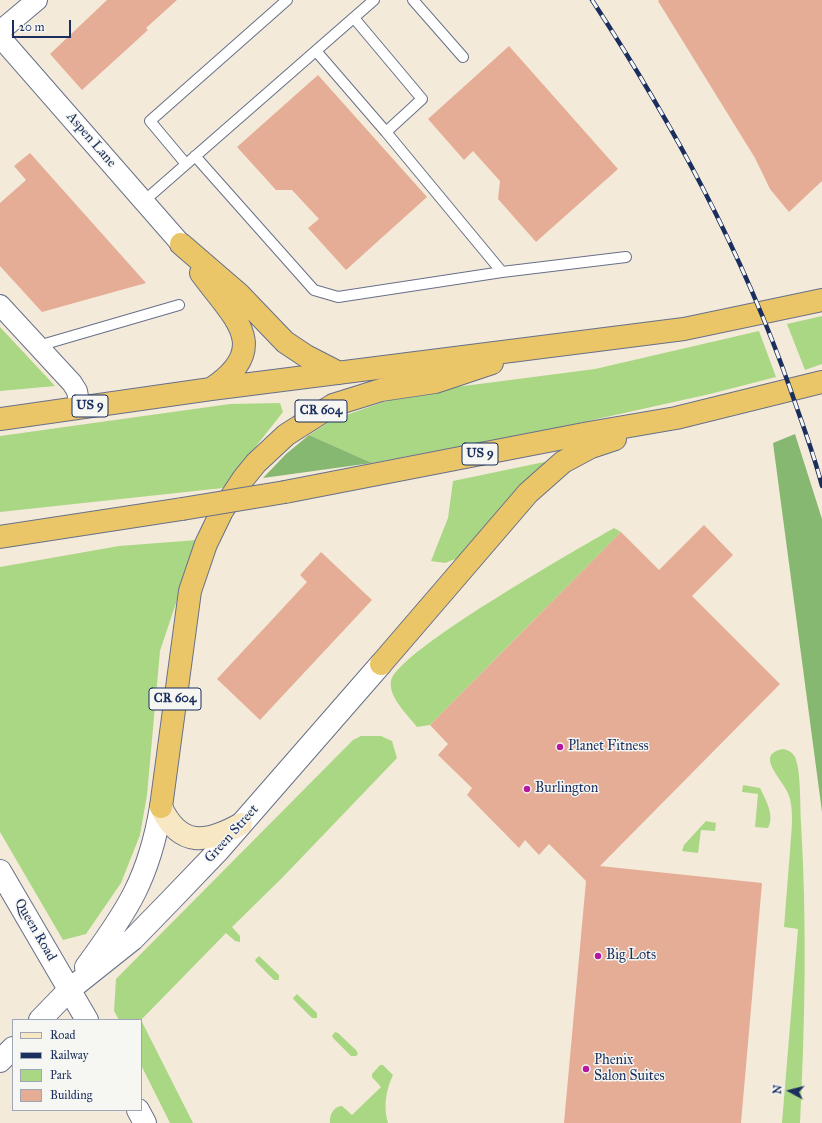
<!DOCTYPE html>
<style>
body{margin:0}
#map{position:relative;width:822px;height:1123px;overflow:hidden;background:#f4eada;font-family:"IM FELL Great Primer",serif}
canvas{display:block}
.legend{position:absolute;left:12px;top:1019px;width:130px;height:92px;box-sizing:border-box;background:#f6f6f2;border:1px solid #9ea6b7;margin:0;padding:5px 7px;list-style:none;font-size:12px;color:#1b2f5e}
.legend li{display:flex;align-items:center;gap:8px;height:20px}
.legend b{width:20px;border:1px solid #9ea6b7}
.north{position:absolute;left:770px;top:1071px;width:40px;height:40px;-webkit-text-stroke:3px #f6f6f2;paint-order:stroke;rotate:277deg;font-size:11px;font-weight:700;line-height:16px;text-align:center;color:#1b2f5e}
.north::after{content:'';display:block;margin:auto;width:14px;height:18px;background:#1b2f5e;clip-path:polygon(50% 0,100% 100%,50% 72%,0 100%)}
.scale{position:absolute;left:12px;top:20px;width:59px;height:18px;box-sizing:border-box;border:2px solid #1b2f5e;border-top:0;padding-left:5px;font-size:12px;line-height:14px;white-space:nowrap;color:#1b2f5e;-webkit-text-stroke:3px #f6f6f2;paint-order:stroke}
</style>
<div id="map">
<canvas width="822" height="1123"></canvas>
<ul class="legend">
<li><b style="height:5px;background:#f7e8c3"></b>Road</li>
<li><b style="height:5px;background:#1b2f5e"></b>Railway</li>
<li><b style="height:11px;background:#aad784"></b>Park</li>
<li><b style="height:11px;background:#e5ad96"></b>Building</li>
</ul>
<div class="north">N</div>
<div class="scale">20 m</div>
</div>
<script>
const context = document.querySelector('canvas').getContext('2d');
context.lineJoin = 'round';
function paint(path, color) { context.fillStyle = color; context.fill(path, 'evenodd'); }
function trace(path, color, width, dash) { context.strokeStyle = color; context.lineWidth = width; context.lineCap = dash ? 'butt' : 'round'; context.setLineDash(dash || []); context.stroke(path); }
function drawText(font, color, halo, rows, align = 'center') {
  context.font = font + ' "IM FELL Great Primer",serif'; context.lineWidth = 3; context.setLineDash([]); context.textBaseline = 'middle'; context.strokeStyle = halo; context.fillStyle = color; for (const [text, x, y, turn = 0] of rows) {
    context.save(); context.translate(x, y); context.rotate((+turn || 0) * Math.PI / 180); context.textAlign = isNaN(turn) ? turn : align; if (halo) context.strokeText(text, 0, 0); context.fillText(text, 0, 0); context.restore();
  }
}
paint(new Path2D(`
 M822,316V364L805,370L787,324Z
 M0,327L55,386L0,391Z
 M759,331L776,377L710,394L561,427L372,463L309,435L332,420L383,402L425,391L595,369Z
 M280,403L283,412L223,488L0,512V436L230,404Z
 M549,461L503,505L458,558L445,563L431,561L448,518L453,481Z
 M614,528L621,532L430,725L417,727C408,715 388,697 391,681C397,651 578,549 614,528Z
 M197,540L160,651L147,795L140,835L121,883L86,934L63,940L0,832V567L119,546Z
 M361,736H381L392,741L397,758L283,877L232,927L240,936V942L235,941L226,933L141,1020L193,1123H170L141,1065V1020H119L114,1011L116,979L353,740Z
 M783,749C788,750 792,752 795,757C801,770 800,807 801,823C807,923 805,1023 800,1123H782L798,929L784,927C786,902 788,876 790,851C791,834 794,816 790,799C788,783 751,755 783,749Z
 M743,785L760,788C766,800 775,816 768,828L755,827L758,794L742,792Z
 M706,821L716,823L715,831L701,830L698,853L682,851L684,845Z
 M259,956L279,975V980H274L256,962L255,960Z
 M297,994L317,1013V1018H312L294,1000L293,998Z
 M335,1032L338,1033L356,1050L358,1054L356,1056H351L333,1038L332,1036Z
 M380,1065H383L393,1075C386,1090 383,1107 388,1123H330C329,1115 334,1106 342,1106L352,1115L381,1087L372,1077V1074Z`), '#aad784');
paint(new Path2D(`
 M795,434L822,519V812L773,443Z
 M309,435L372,463L263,478L286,454Z`), '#87b872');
paint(new Path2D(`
 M107,0H177L146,28L148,30L82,90L50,54Z
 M659,0H822V181L789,212L770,189L755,158L658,1Z
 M509,46L618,169L536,242L498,199L500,181L473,151L464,160L428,119Z
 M318,75L427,197L346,270L308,228L319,219L292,190H276L237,147Z
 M30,153L146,283L42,312L0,266V203L26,180L14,166Z
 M704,525L733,555L692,596L780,684L600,866L762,883L741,1123H564L586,881L549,844L539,855L525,840L519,848L467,795L472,788L438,755L448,744L430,725L621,532L659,570Z
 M321,552L372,600L260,720L217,679L307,582L300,575Z`), '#e5ad96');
const service = new Path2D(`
 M413,0L463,57
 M316,51L386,132L422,99L354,18
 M195,156L314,290L338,297L502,272L386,132
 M186,164L150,121L287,0
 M144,201L374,0
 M502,272L626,257
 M38,346L179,305`);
const minor = new Path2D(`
 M0,31L37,0
 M0,37L181,244
 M0,305L72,383L77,391L80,408`);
const tertiary = new Path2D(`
 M0,871L87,1020
 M86,967C128,910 149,878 161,807
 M40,1020L69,990L133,939L170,901L217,852L381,664
 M0,1061L13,1048
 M138,1110L145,1123`);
const secondary = new Path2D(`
 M161,807C180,848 207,843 241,824`);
const trunk = new Path2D(`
 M181,244L239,294L285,342L306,356L339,373
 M201,273C233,317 274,347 211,389
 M0,419L211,389L684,329L822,300
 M285,492L589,433L676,418L822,382
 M0,537L182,509
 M381,664L528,493L563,462L591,447L615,439
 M161,807L190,591L206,544L222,511L243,479L256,463L286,435L333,405L381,390L435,382L492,363`);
trace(service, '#677089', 12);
trace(minor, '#677089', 22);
trace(tertiary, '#677089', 24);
trace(secondary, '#677089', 24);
trace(trunk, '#677089', 24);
trace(service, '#fff', 10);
trace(minor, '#fff', 20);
trace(tertiary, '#fff', 22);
trace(secondary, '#f7e8c3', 22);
trace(trunk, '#eac669', 22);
const rail = new Path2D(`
 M592,0C673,124 742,251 791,391C802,423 814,454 822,486`);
trace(rail, '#1b2f5e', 4.5);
trace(rail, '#f6f6f2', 3, [9]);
const trunkBridge = new Path2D(`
 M182,509L285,492`);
trace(trunkBridge, '#677089', 24, []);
trace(trunkBridge, '#eac669', 22);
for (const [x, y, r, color] of [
 [560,747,4,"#b5179e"],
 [527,789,4,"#b5179e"],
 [598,956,4,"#b5179e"],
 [586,1069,4,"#b5179e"]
]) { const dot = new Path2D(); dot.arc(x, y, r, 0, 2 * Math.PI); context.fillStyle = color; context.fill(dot); trace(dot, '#f6f6f2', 1.5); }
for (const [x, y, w] of [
 [90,406,36],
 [321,411,52],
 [480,454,36],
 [175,699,52]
]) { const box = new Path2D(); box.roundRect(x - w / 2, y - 11, w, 22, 3); context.fillStyle = '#f6f6f2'; context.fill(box); trace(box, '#1b2f5e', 1); }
drawText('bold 13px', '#1b2f5e', null, [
 ["US 9",90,406],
 ["CR 604",321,411],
 ["US 9",480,454],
 ["CR 604",175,699]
]);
drawText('14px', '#1b2f5e', '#f6f6f2', [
 ["Aspen Lane",91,140,49],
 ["Green Street",232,834,-48],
 ["Queen Road",35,930,60]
]);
drawText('14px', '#1b2f5e', '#f6f6f2', [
 ["Planet Fitness",568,747],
 ["Burlington",535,789],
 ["Big Lots",606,956],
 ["Phenix",594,1061],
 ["Salon Suites",594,1077]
], 'left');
</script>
